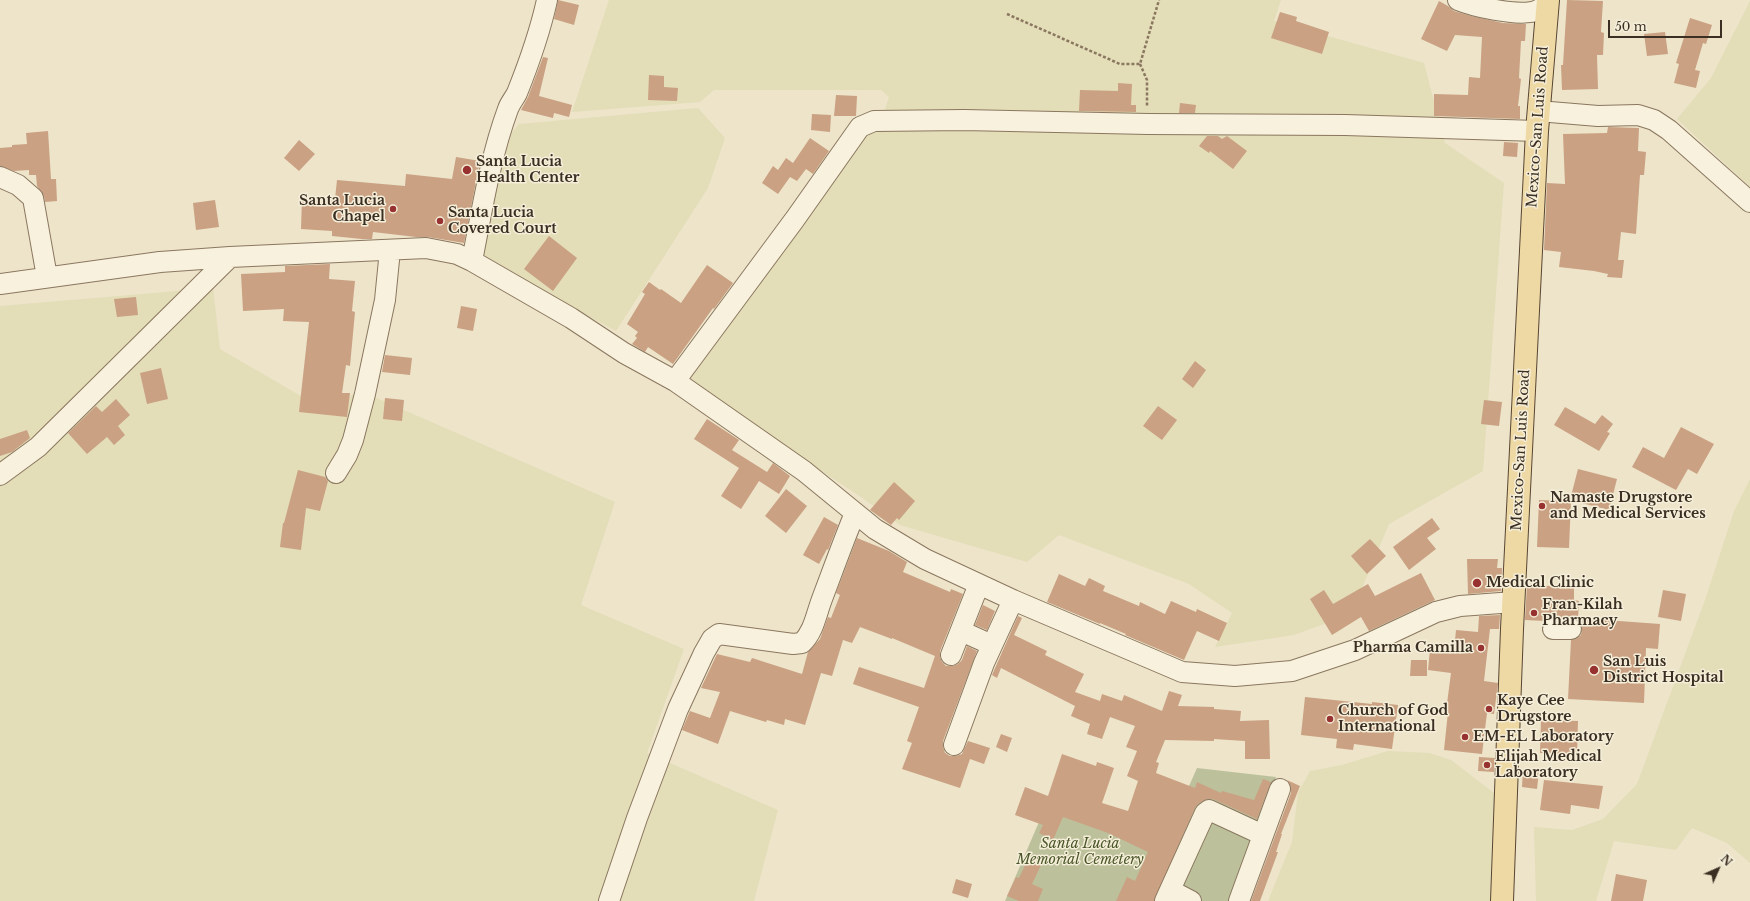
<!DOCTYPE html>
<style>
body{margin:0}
#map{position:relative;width:1750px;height:901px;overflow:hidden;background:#ede4ca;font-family:"Libre Baskerville",serif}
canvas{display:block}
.north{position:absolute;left:1698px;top:849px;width:40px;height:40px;-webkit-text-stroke:3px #f5eed9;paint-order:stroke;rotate:45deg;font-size:11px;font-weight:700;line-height:16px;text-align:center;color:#3b2e22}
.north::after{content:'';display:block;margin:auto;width:14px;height:18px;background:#3b2e22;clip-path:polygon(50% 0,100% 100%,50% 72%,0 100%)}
.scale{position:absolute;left:1608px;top:20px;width:114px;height:18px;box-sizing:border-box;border:2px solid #3b2e22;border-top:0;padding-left:5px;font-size:12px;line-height:14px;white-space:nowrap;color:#3b2e22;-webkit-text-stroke:3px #f5eed9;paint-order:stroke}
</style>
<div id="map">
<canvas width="1750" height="901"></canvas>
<div class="north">N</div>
<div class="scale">50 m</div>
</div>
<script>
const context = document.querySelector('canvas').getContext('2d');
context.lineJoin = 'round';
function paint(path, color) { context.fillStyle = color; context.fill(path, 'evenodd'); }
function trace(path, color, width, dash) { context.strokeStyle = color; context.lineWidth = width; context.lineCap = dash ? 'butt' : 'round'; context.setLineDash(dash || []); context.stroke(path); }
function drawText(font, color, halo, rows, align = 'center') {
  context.font = font + ' "Libre Baskerville",serif'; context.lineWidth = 3; context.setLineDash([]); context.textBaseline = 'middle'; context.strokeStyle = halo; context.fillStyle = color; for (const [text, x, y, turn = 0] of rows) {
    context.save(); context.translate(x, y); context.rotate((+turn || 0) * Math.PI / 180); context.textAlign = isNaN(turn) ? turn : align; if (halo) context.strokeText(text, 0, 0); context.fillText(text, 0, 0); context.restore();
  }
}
paint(new Path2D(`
 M609,0H1281L1274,21L1424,63L1445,143L1504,183L1483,471L1389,524L1351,614L1294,635L1215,647L1232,613L1189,584L1059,535L1027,562L900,525L861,497L685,381L885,109L889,97L881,90H714L700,102L572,112Z
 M1750,1V187L1677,119L1711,78Z
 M698,108L725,138L708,188L616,331L475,256L501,145L519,124Z
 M213,288L220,349L306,399L341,405L358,390L615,502L581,605L684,649L647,753L778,810L754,901H0V306Z
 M1750,479V863L1727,843L1692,828L1676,850L1614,841L1596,901H1536L1534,827L1572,830L1603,819L1637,784L1705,600L1734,511Z
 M1388,751L1429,753L1451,760L1498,796L1494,901H1268L1292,842L1298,793L1310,771L1342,765Z`), '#e3ddb8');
paint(new Path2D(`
 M1197,768L1276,777L1236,901H1202L1173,887L1167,901H1005L1054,787L1166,838Z`), '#bcc19c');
paint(new Path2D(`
 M558,0L579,5L574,25L554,19Z
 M1567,0L1603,1L1601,32L1604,33L1603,55H1597L1598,89L1562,90L1561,65H1563Z
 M1439,1L1448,6L1454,11L1471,16L1503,23L1526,24L1525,41H1521L1519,78L1521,79L1518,106H1520V119L1434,116V94L1468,95L1469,77L1480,78L1482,37L1455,35L1447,51L1421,39Z
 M1280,12L1297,17L1296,21L1329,32L1322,54L1271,38Z
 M1690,18L1712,25L1706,44L1703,43L1695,70L1700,71L1696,88L1674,83L1679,64L1676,63Z
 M1665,32L1668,54L1647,56L1644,34Z
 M543,57L548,58L539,96L572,105L569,117L554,113L553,118L521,110L528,97Z
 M649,75L664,76V87L678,88L677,101L648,100Z
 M1118,83L1132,84L1131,105H1136V112L1079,111L1080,90L1118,91Z
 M836,95L857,96L856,116H834Z
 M1180,103L1196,105L1195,113H1179Z
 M812,114L831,115L830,132L811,130Z
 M1608,127L1639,128L1638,151L1646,152L1644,175H1640L1636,234L1621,232L1618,260H1624L1622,278L1607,277L1608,274L1594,271L1559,267L1561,252L1544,250L1547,183L1565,184L1563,134L1607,133Z
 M48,131L51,179H56L57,201L45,202L44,196L37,186L36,175H29V170L14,171L0,166V148L12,147V145L27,144L26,133Z
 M1207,136H1218L1222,139L1227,136L1247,151L1233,169L1210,151L1209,153L1199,146Z
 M810,138L829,151L813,174L806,169L797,181L790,177L778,194L762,183L773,166L778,170L786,158L793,163Z
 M299,140L315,154L299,171L284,158Z
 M1504,142L1518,143L1517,157L1503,156Z
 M456,157L480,161L464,243L428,237H416L373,232L372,239H362L332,236V231L301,229L302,198L335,199L337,180L405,186L406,174L452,179Z
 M215,200L219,227L196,230L193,203Z
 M549,236L577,258L553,291L524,269Z
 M330,264L329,279L355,281L352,311L355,312L350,366L346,365L342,393H350L347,417L299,412L309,322L283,321L284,309L243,311L241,274L285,272V266Z
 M707,265L733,283L714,309L713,308L673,364L648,347L645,352L632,344L637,338L635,336L638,332L627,324L645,294L642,292L649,282L660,290L661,289L681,303Z
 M136,297L138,315L117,317L114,299Z
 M461,306L477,309L473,331L457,328Z
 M385,355L412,358L410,375L382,372Z
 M1195,361L1206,370L1193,388L1182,379Z
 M161,368L168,399L147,404L140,373Z
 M385,398L404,400L402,421L383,419Z
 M116,399L130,415L118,426L125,435L114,445L107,437L87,454L68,433L96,406L102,412Z
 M1484,400L1502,402L1499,426L1481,424Z
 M1158,406L1177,420L1162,440L1143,426Z
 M1565,407L1595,424L1602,415L1613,424L1607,432L1610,433L1599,451L1554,425Z
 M707,419L739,440L732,450L767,472L773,463L790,476L779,494L759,481L741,509L721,496L739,468L694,439Z
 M1681,427L1714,444L1697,474L1688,469L1676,490L1632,467L1643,447L1664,458Z
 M27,430L30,438L12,452L0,456V439Z
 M1578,469L1617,479L1609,510L1570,500Z
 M298,470L325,477L328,481L320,511L306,508L301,550L280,547L283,523H284Z
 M894,482L915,501L899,520L897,518L891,525L870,510Z
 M786,489L807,506L786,533L765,516Z
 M1539,500L1571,501L1569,548L1537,547Z
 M824,517L838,525L828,550L827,549L819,564L803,555Z
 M1432,518L1440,529L1427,538L1436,549L1409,570L1393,547Z
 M857,538L889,551L907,562L903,572L950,592L951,589L963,594L940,651V657L942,662L946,666H953L958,664L962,660L967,646L977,651L943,741V747L945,753L950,756H956L962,754L968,741L990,748L984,764L970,759L960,788L902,769L912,743L907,741L919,707L853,684L859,667L924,688L935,656L892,638V639L860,627L852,643L843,640L832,676L821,673L805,725L785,719L784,725L767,720L766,722L730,711L718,744L682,730L690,711L710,718L720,692L701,688L717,654L750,662L752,658L802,674L808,652L820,639L828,617L831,618L840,595L836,593Z
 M1370,539L1386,556L1367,574L1351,556Z
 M1467,559H1498L1497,568H1502L1501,591L1468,594Z
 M1421,573L1435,600L1369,631L1361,617L1332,635L1310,599L1324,590L1333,604L1368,584L1375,596Z
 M1059,574L1085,586L1089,578L1105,586L1103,591L1139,606L1140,602L1165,614L1171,601L1196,612L1197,609L1227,623L1219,641L1197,631L1184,660L1125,635L1126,634L1100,623V624L1047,602Z
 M1527,585L1574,587V600L1579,601L1578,618L1660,624L1658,649L1646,648L1644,703L1568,699L1571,640L1576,639L1581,635L1582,629L1581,624L1577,619L1571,618H1553L1545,621L1525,620Z
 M1663,590L1686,594L1681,621L1658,617Z
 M983,605L995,611L987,630L975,625Z
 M1500,615L1499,629H1490L1484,681L1498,683L1494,714L1487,713L1482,754L1444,750L1448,712L1446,711L1451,673L1428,670L1430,649L1454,651L1456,630L1478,632L1479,616Z
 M1018,616L1022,618L1014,635L1047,651L1045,655L1084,674L1075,692L1100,701L1102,694L1122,701L1124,695L1162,711L1169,691L1182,695L1178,706L1214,707V709L1241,711L1240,721L1269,720L1270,759H1245V741L1214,739V741L1165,740L1156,762L1159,763L1156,773L1195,788L1197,782L1221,793L1222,791L1254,800L1263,779L1271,782L1257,819L1213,799H1207L1198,804L1195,808L1154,901H1116L1127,877L1135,881L1148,852L1108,833L1063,817L1053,840L1039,833L1043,825L1015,815L1025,787L1048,796L1062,754L1096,766L1097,762L1114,768L1102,803L1128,811L1138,781L1127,776L1137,751L1126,747L1135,726L1110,717L1102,739L1087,734L1090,724L1071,716L1075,706L1001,668L997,678L992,675Z
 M1411,660H1427V676H1410Z
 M1305,697L1372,704V702L1398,705L1392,749L1354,744L1353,750L1336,748L1337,739L1301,735Z
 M1541,720L1578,721L1577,755L1540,753Z
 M1001,734L1012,738L1007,752L996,747Z
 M1479,757L1495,758L1494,772L1478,771Z
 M1523,769L1539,771L1537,789L1522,787Z
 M1287,780L1300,786L1281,834H1282L1276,852H1278L1260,901H1251L1291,793V787Z
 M1544,780L1603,786L1599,809L1571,805L1570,814L1540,810Z
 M1029,857L1042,863L1032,884L1043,889L1038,901H1019L1007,896L1016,877L1019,878Z
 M1616,874L1647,880L1643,901H1611Z
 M956,879L972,884L968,898L952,893Z`), '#caa182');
const minor = new Path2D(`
 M1458,0C1475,7 1513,15 1531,12C1536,12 1543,7 1548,4
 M1538,111L1598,116L1638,115L1654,120L1669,130L1750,202
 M0,177L18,185L33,198L47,277
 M472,261C482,210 490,158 508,109C510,103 514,99 517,93C529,63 540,32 547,0
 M0,284L160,262L230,257L426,248L457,254L472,261L571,318L624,353L675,381L804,471L875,529L925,559L1013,600L1182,672L1235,676L1292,671L1355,650L1436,612L1460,606L1514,602
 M675,381L795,219L860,127L874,121L964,120L1148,124L1345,125L1537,131
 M336,473L347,455L353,440L365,394L385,300L390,250
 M0,475L38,447L230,257
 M1553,629H1571
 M961,631L992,645
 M951,655L979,584
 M954,745L984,663L1013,600
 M1170,890L1191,901
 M609,901L637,818L678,709L704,653L712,639L719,634L793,644L802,643C814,631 816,615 822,599C833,570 843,542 855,513
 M1165,901L1205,813L1209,810L1263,835
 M1239,901L1280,789`);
const major = new Path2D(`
 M1502,901L1512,629L1537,131L1548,0`);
trace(minor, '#8a775f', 22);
trace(major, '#584532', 24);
trace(new Path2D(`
 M1007,14L1120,64H1140L1159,0
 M1140,64L1147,80V106`), '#8a775f', 2.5, [3, 2]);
trace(minor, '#f8f1dd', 20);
trace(major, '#eed9a5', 22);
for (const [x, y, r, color] of [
 [467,170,5,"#973231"],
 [393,209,4,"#973231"],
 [440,221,4,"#973231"],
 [1542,506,4,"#973231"],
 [1477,583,5,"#973231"],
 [1534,613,4,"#973231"],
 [1481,648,4,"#973231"],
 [1594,670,5,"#973231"],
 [1489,709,4,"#973231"],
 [1330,719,4,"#973231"],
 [1465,737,4,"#973231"],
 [1487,765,4,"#973231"]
]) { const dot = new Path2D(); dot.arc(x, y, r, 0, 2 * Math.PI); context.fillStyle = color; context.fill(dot); trace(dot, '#f5eed9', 1.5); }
drawText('14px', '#3b2e22', '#f5eed9', [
 ["Mexico-San Luis Road",1538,127,-86],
 ["Mexico-San Luis Road",1521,450,-87]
]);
drawText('bold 14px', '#3b2e22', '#f5eed9', [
 ["Santa Lucia",476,162],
 ["Health Center",476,178],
 ["Santa Lucia",385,201,"right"],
 ["Chapel",385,217,"right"],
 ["Santa Lucia",448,213],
 ["Covered Court",448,229],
 ["Namaste Drugstore",1550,498],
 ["and Medical Services",1550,514],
 ["Medical Clinic",1486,583],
 ["Fran-Kilah",1542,605],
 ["Pharmacy",1542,621],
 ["Pharma Camilla",1473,648,"right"],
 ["San Luis",1603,662],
 ["District Hospital",1603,678],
 ["Kaye Cee",1497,701],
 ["Drugstore",1497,717],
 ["Church of God",1338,711],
 ["International",1338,727],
 ["EM-EL Laboratory",1473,737],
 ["Elijah Medical",1495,757],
 ["Laboratory",1495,773]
], 'left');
drawText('italic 14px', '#4a5629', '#f5eed9', [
 ["Santa Lucia",1080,844],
 ["Memorial Cemetery",1080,860]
]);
</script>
